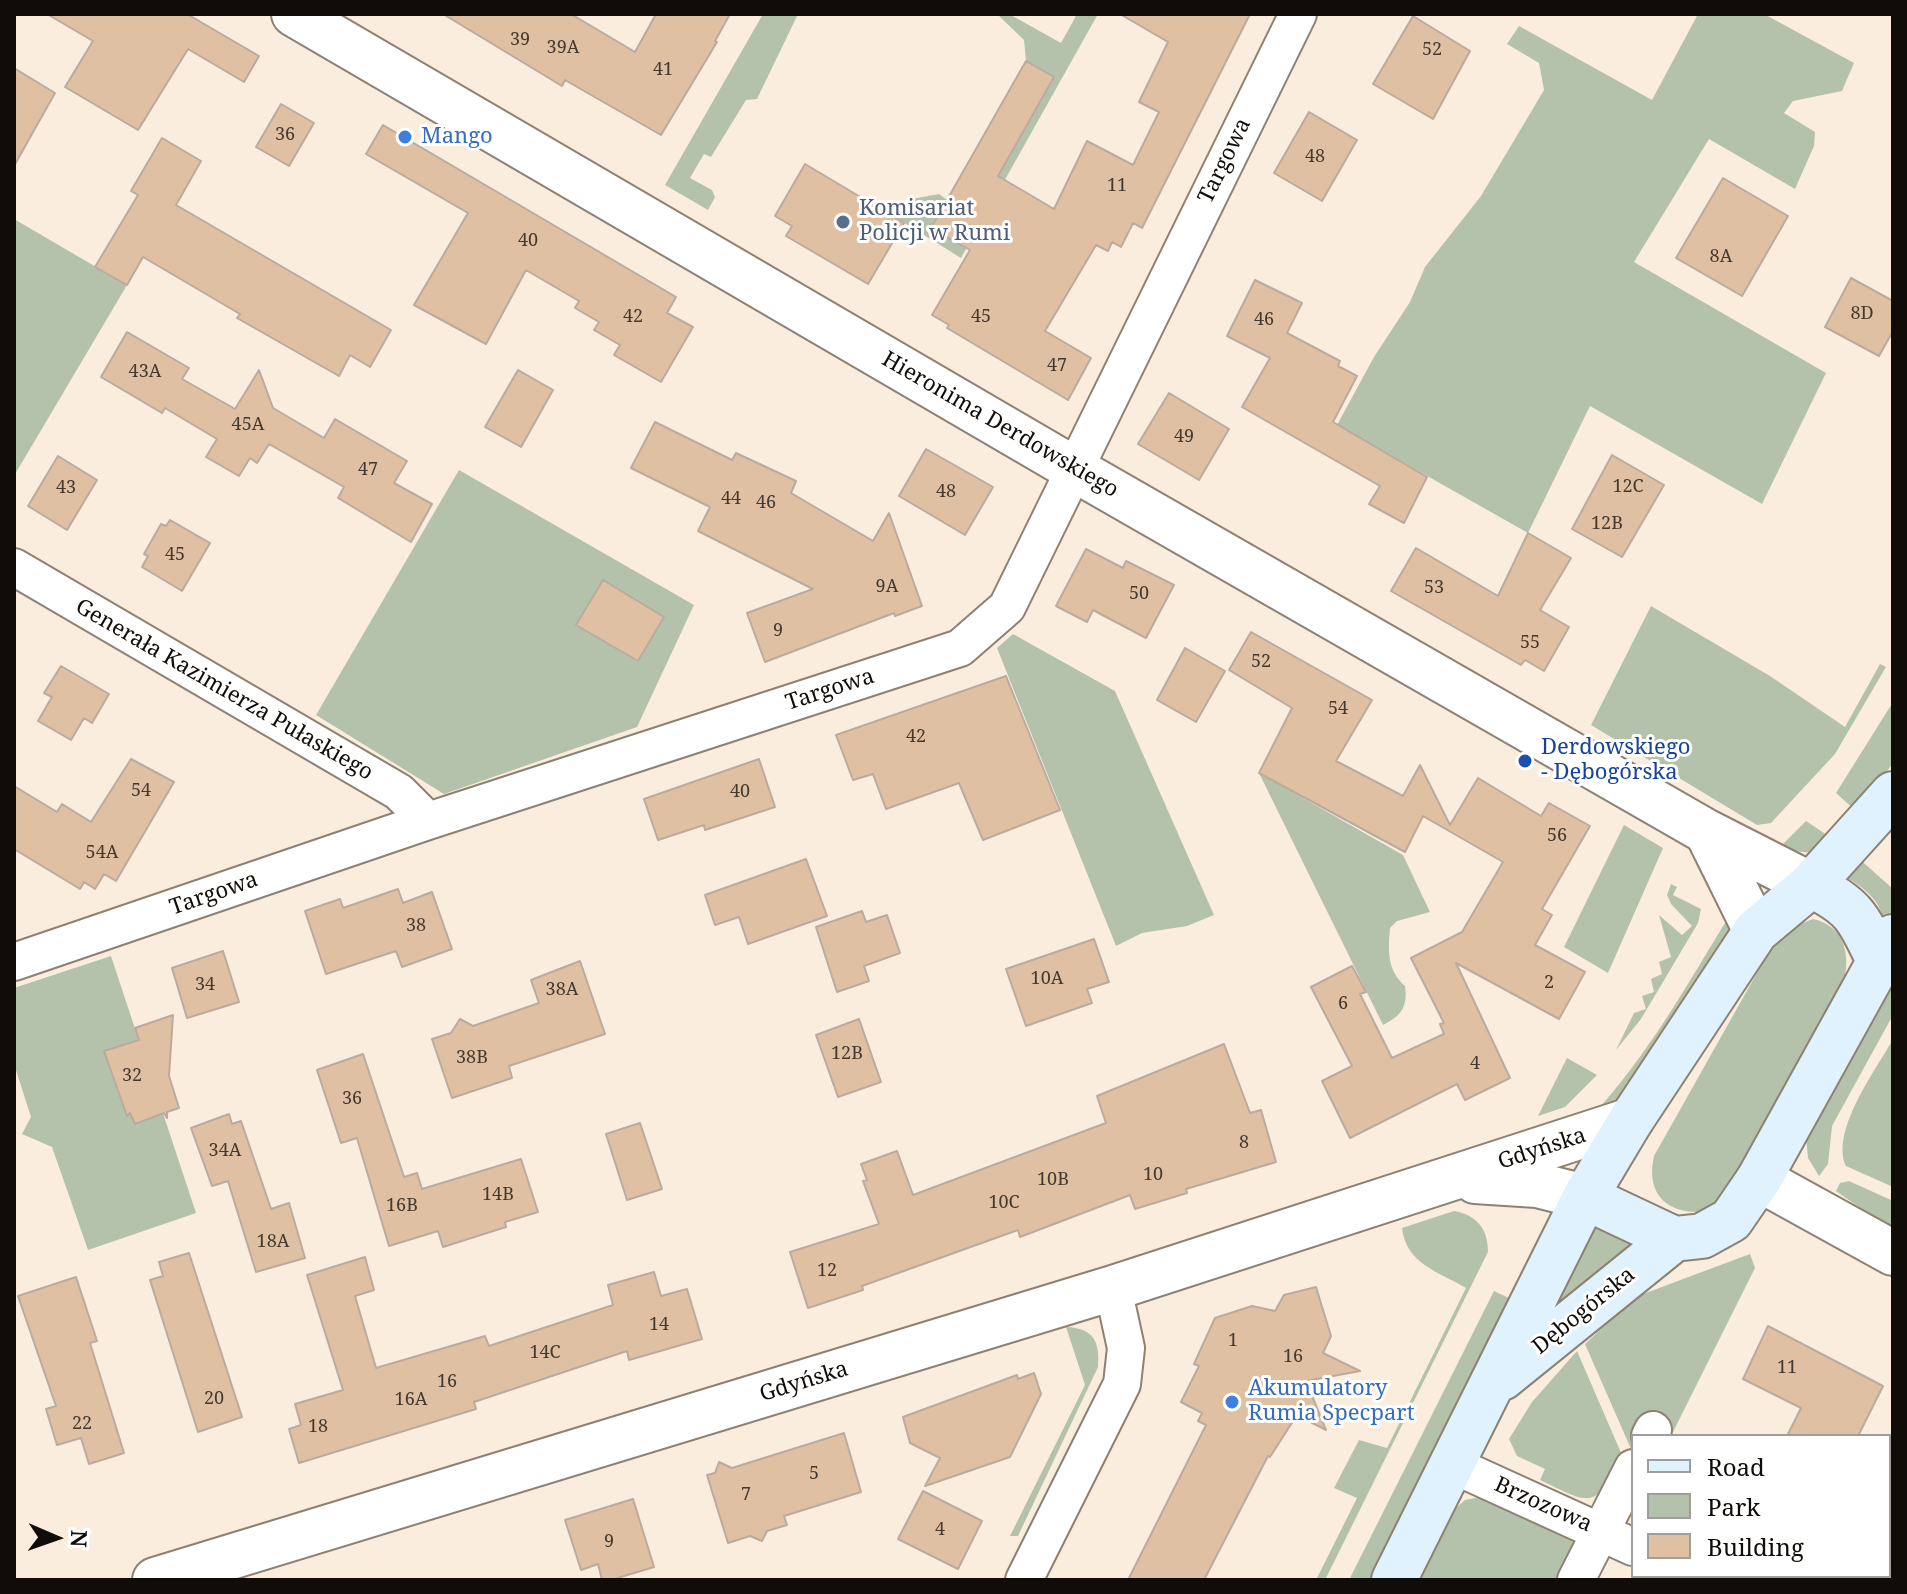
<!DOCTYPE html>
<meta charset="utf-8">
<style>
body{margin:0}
#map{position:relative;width:1907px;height:1594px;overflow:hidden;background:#fbedde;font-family:"Noto Serif",serif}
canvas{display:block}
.frame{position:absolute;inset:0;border:16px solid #100c07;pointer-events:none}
.legend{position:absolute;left:1631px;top:1434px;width:260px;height:144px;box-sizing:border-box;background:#fff;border:2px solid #9f9e9c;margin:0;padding:10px 14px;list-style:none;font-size:24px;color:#100c07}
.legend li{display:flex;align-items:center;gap:16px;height:40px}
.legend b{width:40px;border:2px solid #9f9e9c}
.north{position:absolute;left:16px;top:1498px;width:80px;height:80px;-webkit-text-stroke:6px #fff;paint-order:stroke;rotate:92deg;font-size:22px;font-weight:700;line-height:32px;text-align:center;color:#100c07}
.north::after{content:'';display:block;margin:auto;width:28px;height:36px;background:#100c07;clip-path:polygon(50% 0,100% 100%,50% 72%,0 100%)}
</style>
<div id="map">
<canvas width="1907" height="1594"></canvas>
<div class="frame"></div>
<ul class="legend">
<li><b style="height:10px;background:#dff2fd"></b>Road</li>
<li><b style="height:22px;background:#b4c2ab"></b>Park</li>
<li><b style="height:22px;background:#e0c0a2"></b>Building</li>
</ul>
<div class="north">N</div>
</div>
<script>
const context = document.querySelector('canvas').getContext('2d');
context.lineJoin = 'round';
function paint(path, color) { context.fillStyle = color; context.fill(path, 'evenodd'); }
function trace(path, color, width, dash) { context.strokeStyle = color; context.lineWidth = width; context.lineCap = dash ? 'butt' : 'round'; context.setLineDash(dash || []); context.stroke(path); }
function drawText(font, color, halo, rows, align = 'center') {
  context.font = font + ' "Noto Serif",serif'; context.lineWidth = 6; context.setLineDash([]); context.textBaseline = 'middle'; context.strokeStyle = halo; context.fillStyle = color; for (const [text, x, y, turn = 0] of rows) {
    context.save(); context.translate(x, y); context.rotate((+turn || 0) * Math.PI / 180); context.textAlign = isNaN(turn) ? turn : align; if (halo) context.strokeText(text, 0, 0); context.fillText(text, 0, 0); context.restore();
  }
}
paint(new Path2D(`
 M763,14H798L757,99L746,100L711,157L704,154L690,178L712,190L715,197L708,210L665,185Z
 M997,14H1009L1061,43L1077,14H1098L961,258L895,217L912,199L939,194L947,200L931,228L959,243L1054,77L1026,61L1024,40Z
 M1698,14H1764L1854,63L1842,91L1793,101L1784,113L1815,132L1814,146L1795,189L1709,139L1634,262L1826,373L1762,504L1590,406L1528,533L1337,425L1374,357L1410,302L1425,267L1481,196L1544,90L1539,63L1507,44L1519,26L1652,100Z
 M14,219L127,285L14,476Z
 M459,470L694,605L637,727L444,794L316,715Z
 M1651,606L1770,676L1845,727L1880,664L1886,667L1835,754L1771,823L1757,825L1591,725Z
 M1013,634L1115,691L1214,915L1187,926L1142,933L1116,946L997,648Z
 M1893,702V763L1857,812L1836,793Z
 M1259,773L1403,855L1430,912L1397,921L1390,928C1388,951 1387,970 1405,986C1408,1007 1401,1016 1383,1025Z
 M1806,821L1833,839L1811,853L1778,849Z
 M1624,825L1663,848L1608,973L1564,947Z
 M1855,855L1893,889V924L1884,923C1880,896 1859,885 1838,872Z
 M1671,884L1677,887L1673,895L1701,909L1698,923L1641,1019L1616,1050L1634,1013L1646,1009L1642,996L1654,992L1651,979L1662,974L1659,962L1671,957L1659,915L1682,935L1692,926L1671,904L1667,895Z
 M1728,918L1732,919L1730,932L1630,1094L1590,1118C1647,1057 1685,988 1728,918Z
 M1813,919C1841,925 1850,949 1845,976L1724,1198L1697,1212C1663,1212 1646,1190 1654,1156L1780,932Z
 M111,956L196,1213L88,1250L52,1147L22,1134L31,1117L14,1064V988Z
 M1893,978V1015L1832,1126L1828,1164L1819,1176L1808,1158L1806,1137Z
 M1893,1039V1187L1846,1166C1830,1131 1876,1070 1893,1039Z
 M1567,1058L1597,1075L1565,1107L1538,1116Z
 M1849,1181L1893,1201V1231L1836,1191L1840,1183Z
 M1454,1211C1477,1215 1488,1229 1488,1252L1325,1580H1316L1357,1498L1334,1488L1359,1440L1387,1448L1466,1288C1439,1272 1406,1264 1402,1228Z
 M1583,1220L1634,1244L1570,1309L1546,1292Z
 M1750,1254L1755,1268L1671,1436H1633L1631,1449L1585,1344L1635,1297Z
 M1494,1291L1511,1299L1370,1580H1349Z
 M1066,1327C1094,1328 1100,1342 1098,1367L1018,1536H1010L1085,1385Z
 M1577,1351L1625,1462C1591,1510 1591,1504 1540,1480L1545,1469L1517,1456L1509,1439L1532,1402Z
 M1485,1496L1568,1536L1578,1549L1563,1580H1418L1456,1508L1465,1500Z`), '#b4c2ab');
const building = new Path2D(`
 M47,14H187L259,56L244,82L188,49L138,130L65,87L93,41Z
 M443,14H571L635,52L656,14H730L715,41L717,42L661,135L565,80L562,86Z
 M1120,14H1250L1142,228L1133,223L1121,247L1112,242L1108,251L1096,245L1045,331L1091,358L1068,400L947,328L949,325L932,315L970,250L931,228L1026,61L1054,77L998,176L1054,209L1087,141L1133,165L1159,112L1139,102L1168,42Z
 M1413,16L1470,51L1433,119L1373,84Z
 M14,68L55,93L14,166Z
 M281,104L314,123L289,166L256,147Z
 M1309,112L1357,140L1322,201L1274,173Z
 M383,125L676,297L667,313L693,327L661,382L614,355L620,345L594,330L599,322L575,308L579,301L526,270L486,344L414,305L468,213L366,154Z
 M162,138L201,161L176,205L391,330L370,367L350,355L339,376L237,318L240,314L143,257L127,285L95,267L138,195L131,191Z
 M805,164L904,223L868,284L786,236L792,226L775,216Z
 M1723,178L1788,216L1742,296L1676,258Z
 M1851,278L1893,301V331L1879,356L1825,327Z
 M1255,280L1302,303L1287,333L1340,361L1338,366L1357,376L1333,422L1427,477L1404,523L1369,504L1380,486L1242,407L1270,358L1227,336Z
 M127,332L189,368L182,379L235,409L259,370L273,408L324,438L335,419L407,461L394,483L432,504L411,542L338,498L344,487L269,444L257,463L250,458L239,476L206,457L217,439L165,408L162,413L101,377Z
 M518,370L553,390L521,447L485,427Z
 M1169,393L1229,429L1199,480L1138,444Z
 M655,422L732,460L736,453L796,481L791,493L873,541L889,513L922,606L895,616L894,613L765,662L747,613L813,589L698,531L710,507L631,468Z
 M926,449L993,487L965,535L899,496Z
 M1612,455L1664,485L1622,557L1572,529Z
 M58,456L97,480L67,530L28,506Z
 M170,520L210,543L182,591L142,567L148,556L144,554L161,524L166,526Z
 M1528,533L1571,558L1540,610L1569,627L1544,671L1525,660L1521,665L1391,591L1416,548L1498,596Z
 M1086,549L1123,568L1126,561L1174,585L1146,638L1093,610L1087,622L1056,606Z
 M603,580L664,617L638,661L576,625Z
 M1251,632L1372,700L1336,761L1403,796L1420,765L1450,825L1478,778L1541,816L1549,803L1590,826L1542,909L1552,915L1535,945L1585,972L1559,1019L1456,963L1510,1078L1465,1100L1457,1084L1350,1138L1322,1081L1352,1066L1311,987L1352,966L1366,992L1360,994L1392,1058L1444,1034L1440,1024L1444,1023L1411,958L1462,932L1503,862L1423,816L1405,852L1259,773L1292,708L1229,670Z
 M1185,648L1225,671L1196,722L1157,700Z
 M61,666L109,694L92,723L84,718L71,740L38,721L52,697L44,693Z
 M1006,676L1060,810L983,840L959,783L886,809L873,774L853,780L836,735Z
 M131,759L174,782L116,881L104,874L95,889L84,882L80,889L14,849V786L57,812L62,804L91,822Z
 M759,759L775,807L705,830L704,825L658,840L644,799Z
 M806,859L827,916L748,944L739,917L715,925L705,895Z
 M398,889L403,903L432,892L452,949L402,967L396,951L326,974L305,911L340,899L343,908Z
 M862,911L866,922L887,915L900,953L864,966L869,981L837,992L816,927Z
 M1094,939L1109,982L1087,989L1092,1003L1026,1026L1006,969Z
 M223,951L239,1002L187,1018L172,968Z
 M580,961L605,1034L509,1066L512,1078L452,1098L432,1039L451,1033L460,1019L473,1026L539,1003L531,980Z
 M173,1015L169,1076L179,1108L167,1112V1118L164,1113L135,1124L130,1113L127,1116L104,1051L139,1040L135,1028Z
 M859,1019L881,1082L838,1097L816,1035Z
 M1224,1044L1250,1113L1261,1110L1276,1162L1186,1189L1187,1193L1135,1209L1130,1195L1020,1237L1018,1230L862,1286L863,1290L808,1308L790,1252L879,1224L863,1181L867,1180L861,1164L897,1151L913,1195L1106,1123L1097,1096Z
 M363,1054L404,1177L417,1173L422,1189L521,1159L538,1212L505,1222L506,1227L443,1247L438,1231L389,1246L357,1138L341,1143L317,1070Z
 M229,1114L232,1124L241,1121L271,1209L289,1203L305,1258L256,1272L228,1181L212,1186L191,1128Z
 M640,1123L662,1189L627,1200L606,1134Z
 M189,1253L242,1417L198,1432L150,1280L163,1276L159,1262Z
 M365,1257L374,1290L355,1296L376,1368L485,1336L489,1346L613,1305L608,1285L654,1272L661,1296L687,1289L702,1339L629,1360L627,1351L474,1402L476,1409L299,1463L289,1429L301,1425L295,1404L343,1390L307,1275Z
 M76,1277L97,1341L90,1343L124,1453L89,1464L81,1438L57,1445L46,1409L56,1406L18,1296Z
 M1316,1287L1331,1336L1323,1353L1360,1371L1306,1381L1326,1430L1297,1415L1270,1457L1268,1456L1204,1580H1128L1206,1425L1198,1421L1202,1413L1181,1402L1199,1366L1194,1364L1215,1318L1252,1306L1275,1311L1284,1295Z
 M1768,1326L1883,1386L1858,1436H1787L1801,1408L1743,1379Z
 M1034,1373L1041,1394L1010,1457L925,1486L940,1458L910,1443L903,1417L1017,1375L1018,1379Z
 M844,1433L861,1492L784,1516L787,1525L767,1531L762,1541L750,1536L728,1543L707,1475L715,1473L719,1462L732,1468Z
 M923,1491L982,1521L958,1569L898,1539Z
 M633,1499L654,1567L611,1580H602L598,1564L581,1570L565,1520Z`);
paint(building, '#e0c0a2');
trace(building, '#baab9e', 2);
const minor = new Path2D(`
 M14,567L399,792L428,821
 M14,962L428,821L960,648L1007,607L1298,14
 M1650,1436L1653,1430
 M1453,1465L1633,1547
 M1695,1576L1703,1580
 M1024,1580L1122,1384L1126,1348L1113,1288
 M1576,1580L1633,1468`);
const tertiary = new Path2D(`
 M294,14L1074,469L1707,832L1811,885
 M1707,832L1756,931
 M1759,1179L1893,1253
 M1475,1181L1537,1185L1585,1197
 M155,1580L1113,1288L1631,1120`);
const secondary = new Path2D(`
 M1811,885C1856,907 1859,919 1880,963
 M1585,1197L1674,1239L1702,1236L1731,1220L1759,1179L1893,937
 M1502,1378L1674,1239
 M1394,1580L1585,1197L1631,1120L1756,931L1811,885L1893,794`);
trace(minor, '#8d8174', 40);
trace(tertiary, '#8d8174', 48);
trace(secondary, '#8d8174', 48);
trace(minor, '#fff', 36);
trace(tertiary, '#fff', 44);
trace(secondary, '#dff2fd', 44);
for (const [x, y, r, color] of [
 [405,137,8,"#3f7fe0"],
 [843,222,8,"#5c6f8a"],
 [1525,761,8,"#1a4fb4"],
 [1232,1402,8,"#3f7fe0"]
]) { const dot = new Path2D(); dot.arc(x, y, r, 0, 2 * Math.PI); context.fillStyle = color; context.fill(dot); trace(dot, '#fff', 3); }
drawText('18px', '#44392e', null, [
 ["39",520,40],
 ["39A",563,48],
 ["52",1432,50],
 ["41",663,70],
 ["36",285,135],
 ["48",1315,157],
 ["11",1117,186],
 ["40",528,241],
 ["8A",1721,257],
 ["8D",1862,314],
 ["42",633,317],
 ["45",981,317],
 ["46",1264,320],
 ["47",1057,366],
 ["43A",145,372],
 ["45A",248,425],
 ["49",1184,437],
 ["47",368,470],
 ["12C",1628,487],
 ["43",66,488],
 ["48",946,492],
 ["44",731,499],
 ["46",766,503],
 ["12B",1607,524],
 ["45",175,555],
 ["9A",887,587],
 ["53",1434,588],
 ["50",1139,594],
 ["9",778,631],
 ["55",1530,643],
 ["52",1261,662],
 ["54",1338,709],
 ["42",916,737],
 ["54",141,791],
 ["40",740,792],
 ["56",1557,836],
 ["54A",102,853],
 ["38",416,926],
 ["10A",1047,979],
 ["2",1549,983],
 ["34",205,985],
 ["38A",562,990],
 ["6",1343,1004],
 ["12B",847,1054],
 ["38B",472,1058],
 ["4",1475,1064],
 ["32",132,1076],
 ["36",352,1099],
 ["8",1244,1143],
 ["34A",225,1151],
 ["10",1153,1175],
 ["10B",1053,1180],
 ["14B",498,1195],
 ["10C",1004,1203],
 ["16B",402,1206],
 ["18A",273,1242],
 ["12",827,1271],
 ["14",659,1325],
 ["1",1233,1341],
 ["14C",545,1353],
 ["16",1293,1357],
 ["11",1787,1368],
 ["16",447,1382],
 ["20",214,1399],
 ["16A",411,1400],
 ["22",82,1424],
 ["18",318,1427],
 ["5",814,1474],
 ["7",746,1495],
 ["4",940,1530],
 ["9",609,1542]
]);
drawText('22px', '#366cbe', '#fff', [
 ["Mango",421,137],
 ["Akumulatory",1248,1389],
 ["Rumia Specpart",1248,1414]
], 'left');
drawText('22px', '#100c07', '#fff', [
 ["Targowa",1225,161,-64],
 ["Hieronima Derdowskiego",1000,425,30],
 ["Generała Kazimierza Pułaskiego",224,690,30],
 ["Targowa",830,690,-18],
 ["Targowa",214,894,-19],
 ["Gdyńska",1542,1149,-18],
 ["Dębogórska",1584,1311,-39],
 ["Gdyńska",804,1382,-17],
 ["Brzozowa",1543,1505,24]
]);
drawText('22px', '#4e5e75', '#fff', [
 ["Komisariat",859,209],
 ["Policji w Rumi",859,234]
], 'left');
drawText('22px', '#164399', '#fff', [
 ["Derdowskiego",1541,748],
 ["- Dębogórska",1541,773]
], 'left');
</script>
